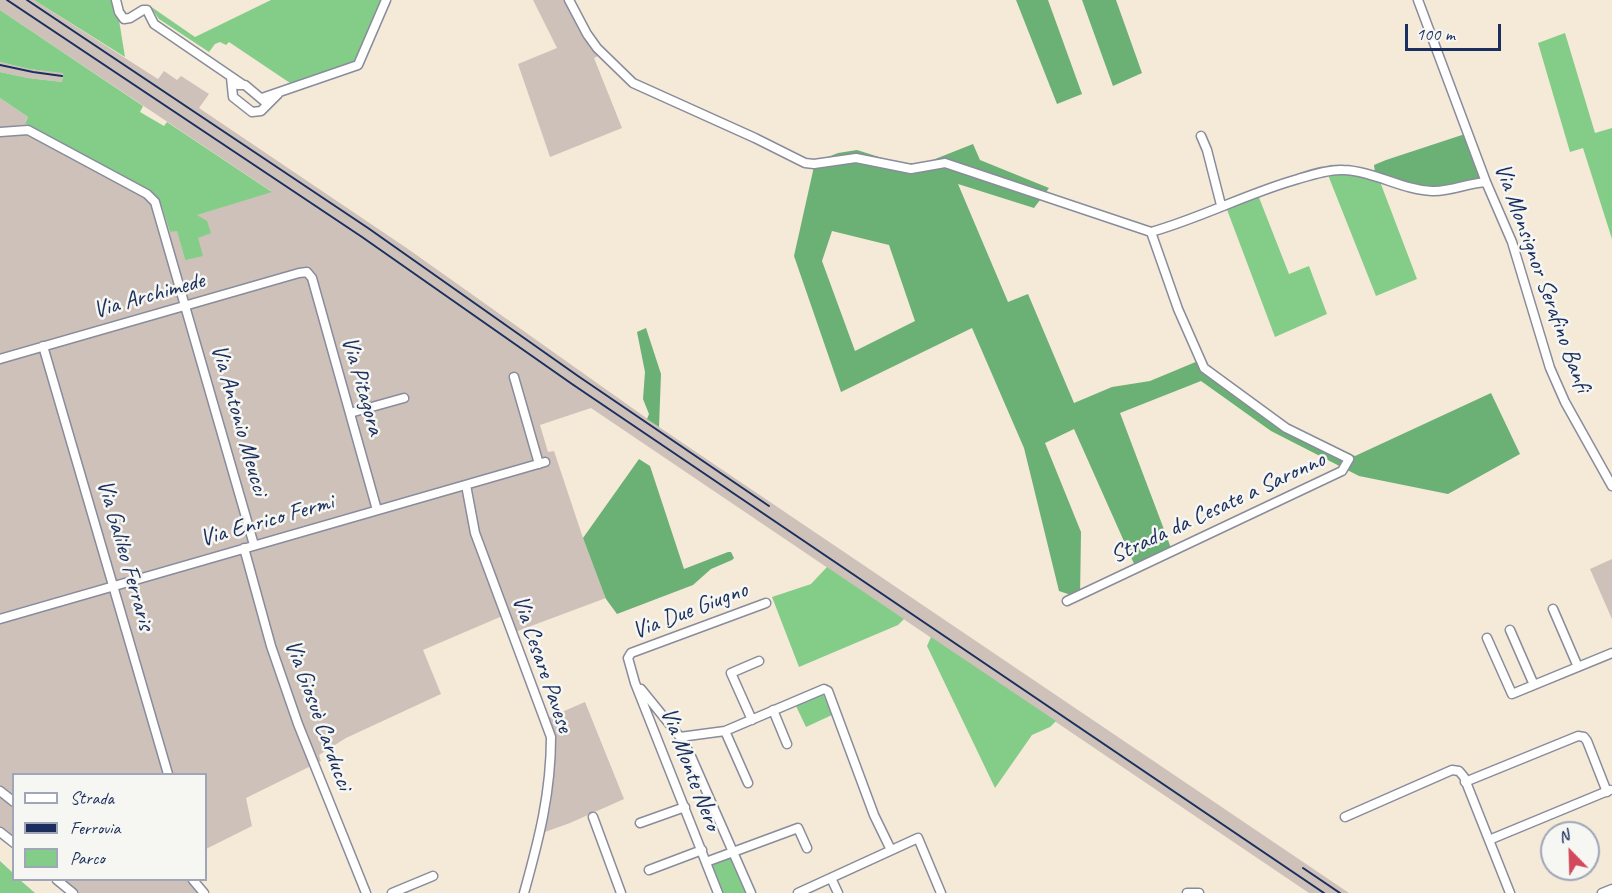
<!DOCTYPE html>
<meta charset="utf-8">
<style>
body{margin:0}
#map{position:relative;width:1612px;height:893px;overflow:hidden;background:#f5e9d8;font-family:Caveat,sans-serif}
canvas{display:block}
.legend{position:absolute;left:12px;top:773px;width:195px;height:108px;box-sizing:border-box;background:#f6f6f2;border:2px solid #9ea6b7;margin:0;padding:8px 10px;list-style:none;font-size:18px;color:#1b2f5e}
.legend li{display:flex;align-items:center;gap:12px;height:30px}
.legend b{width:30px;border:2px solid #9ea6b7}
.north{position:absolute;left:1540px;top:821px;width:60px;height:60px;box-sizing:border-box;background:#f6f6f2;border:2px solid #9ea6b7;border-radius:50%;rotate:337deg;font-size:16px;font-weight:700;line-height:24px;text-align:center;color:#1b2f5e}
.north::after{content:'';display:block;margin:auto;width:21px;height:27px;background:#d1495b;clip-path:polygon(50% 0,100% 100%,50% 72%,0 100%)}
.scale{position:absolute;left:1405px;top:24px;width:96px;height:27px;box-sizing:border-box;border:3px solid #1b2f5e;border-top:0;padding-left:8px;font-size:18px;line-height:21px;white-space:nowrap;color:#1b2f5e;-webkit-text-stroke:4px #f6f6f2;paint-order:stroke}
</style>
<div id="map">
<canvas width="1612" height="893"></canvas>
<ul class="legend">
<li><b style="height:8px;background:#fff"></b>Strada</li>
<li><b style="height:8px;background:#1b2f5e"></b>Ferrovia</li>
<li><b style="height:16px;background:#84cd89"></b>Parco</li>
</ul>
<div class="north">N</div>
<div class="scale">100 m</div>
</div>
<script>
const context = document.querySelector('canvas').getContext('2d');
context.lineJoin = 'round';
function paint(path, color) { context.fillStyle = color; context.fill(path, 'evenodd'); }
function trace(path, color, width, dash) { context.strokeStyle = color; context.lineWidth = width; context.lineCap = dash ? 'butt' : 'round'; context.setLineDash(dash || []); context.stroke(path); }
function drawText(font, color, halo, rows, align = 'center') {
  context.font = font + ' Caveat,sans-serif'; context.lineWidth = 5; context.setLineDash([]); context.textBaseline = 'middle'; context.strokeStyle = halo; context.fillStyle = color; for (const [text, x, y, turn = 0] of rows) {
    context.save(); context.translate(x, y); context.rotate((+turn || 0) * Math.PI / 180); context.textAlign = isNaN(turn) ? turn : align; if (halo) context.strokeText(text, 0, 0); context.fillText(text, 0, 0); context.restore();
  }
}
paint(new Path2D(`
 M0,0H34L158,79L164,71L177,80L181,76L209,94L199,108L408,249L659,427L1349,893H1309L591,408L540,425L548,452L554,451L583,538L606,598L515,632L507,614L423,650L441,694L346,738L319,755L321,761L246,798L252,826L206,849V774H14L13,843L0,831V98L28,117L25,122L156,196L162,207L170,232L177,230L185,260L198,237L196,215L271,191L0,10Z
 M533,0H564L583,36L590,33L604,53L594,58L622,128L550,157L518,64L557,48Z
 M0,62L29,69L63,72L62,82L28,78L0,72Z
 M1612,559V619L1590,569Z
 M585,702L624,799L570,823L545,832L551,802L554,767V735L548,718Z
 M59,880H190L203,893H76Z`), '#cec1ba');
paint(new Path2D(`
 M34,0H112L119,20L125,57Z
 M271,0H382L356,61L290,83L229,42L226,45L220,42L215,44L209,52L159,19L150,6L195,37Z
 M0,10L143,106L140,112L164,126L167,122L272,192L197,215L207,221L211,233L198,238L203,256L185,260L177,231L170,232L162,207L156,196L25,123L28,117L0,98V72L28,78L62,82L63,73L29,69L0,62Z
 M1565,33L1595,133L1612,128V239L1583,148L1570,152L1538,43Z
 M1341,173L1379,179L1417,279L1376,296L1328,175Z
 M1258,195L1289,274L1309,266L1327,314L1275,337L1226,207Z
 M827,567L904,619L898,625L799,667L772,597L811,584Z
 M931,637L1056,721L1050,727L1032,735L995,788L927,646Z
 M823,694L832,715L806,727L796,706Z
 M731,857L746,893H719L709,865Z
 M0,861L13,873L14,880H20L35,893H0Z`), '#84cd89');
paint(new Path2D(`
 M1016,0H1048L1082,94L1057,104Z
 M1082,0H1116L1142,73L1113,86Z
 M1465,134L1482,181L1432,189L1375,173L1374,165L1386,160Z
 M973,144L980,160L1049,188L1034,208L958,184L1008,302L1028,294L1074,403L1112,387L1150,381L1198,361L1288,424L1355,456L1491,393L1520,454L1448,494L1359,476L1271,431L1201,381L1120,413L1171,548L1135,566L1074,429L1045,443L1081,532L1080,598L1059,591L1024,448L972,328L841,392L794,256L815,162L838,153L857,150L898,163H925ZM832,231L889,245L915,321L855,351L822,261Z
 M646,328L661,374L659,427L647,419L649,414L643,399L645,372L637,332Z
 M639,459L650,466L684,569L728,552H731L734,558L732,560L711,569L693,585L617,614L606,599L583,538Z`), '#6bb075');
const minor = new Path2D(`
 M116,0L119,12L124,19L130,18L143,10H147L154,24L242,84
 M569,0L587,34L597,48L633,83L755,138L805,163L814,164L856,158L911,169L945,163L1151,232
 M1418,0L1486,182L1512,242L1550,368L1565,402L1612,486
 M231,77L233,97L252,112L261,111L278,94
 M238,85H245L264,101
 M262,98L358,65L386,0
 M0,132L28,130L147,194L155,202L254,545
 M1201,136L1207,150L1221,205
 M1151,232C1201,218 1248,193 1298,179C1311,175 1329,169 1343,170C1374,171 1402,190 1432,191C1450,192 1468,183 1486,182
 M43,346L168,774
 M0,359L299,273L307,272L312,278L377,510
 M514,377L539,464
 M350,413L404,398
 M466,485L475,533L551,737C551,793 539,839 524,893
 M244,548L271,646L298,724L366,893
 M1067,601L1342,471L1349,459L1286,428L1204,368L1178,309L1151,232
 M1553,609L1578,667
 M0,619L545,462
 M1510,630L1534,685
 M1487,638L1512,694L1612,653
 M641,689L680,737L690,754L751,893
 M773,710L787,744
 M752,720L731,673L759,661
 M725,731L748,783
 M680,737L725,731L824,689L828,691L874,815L891,850
 M1465,782L1578,736L1584,737L1587,741L1607,792
 M0,791L14,802
 M593,817L621,893
 M1345,817L1452,770L1459,771L1464,777L1510,893
 M640,823L685,807
 M0,832L14,843
 M1489,840L1610,790
 M706,862L798,828L807,848
 M649,870L702,850
 M831,878L838,893
 M57,880L73,893
 M193,880L204,893
 M392,893L433,876
 M718,893L635,683L628,658L631,653L766,603
 M798,893L918,838L941,893
 M1187,893H1199
 M1602,893L1612,889`);
trace(minor, '#888c9b', 11);
trace(minor, '#fff', 8);
trace(new Path2D(`
 M7,0L362,237L572,384L1324,893
 M27,0L368,228L578,376L769,506
 M0,65L33,72L62,76
 M1303,868L1340,893`), '#1b2f5e', 2);
drawText('24px', '#1b2f5e', '#f6f6f2', [
 ["Via Monsignor Serafino Banfi",1542,278,70],
 ["Via Archimede",149,296,-16],
 ["Via Pitagora",362,386,74],
 ["Via Antonio Meucci",239,420,74],
 ["Strada da Cesate a Saronno",1218,508,-25],
 ["Via Enrico Fermi",267,521,-16],
 ["Via Galileo Ferraris",125,555,74],
 ["Via Due Giugno",690,611,-21],
 ["Via Cesare Pavese",542,664,71],
 ["Via Giosuè Carducci",318,715,70],
 ["Via Monte Nero",690,769,69]
]);
</script>
